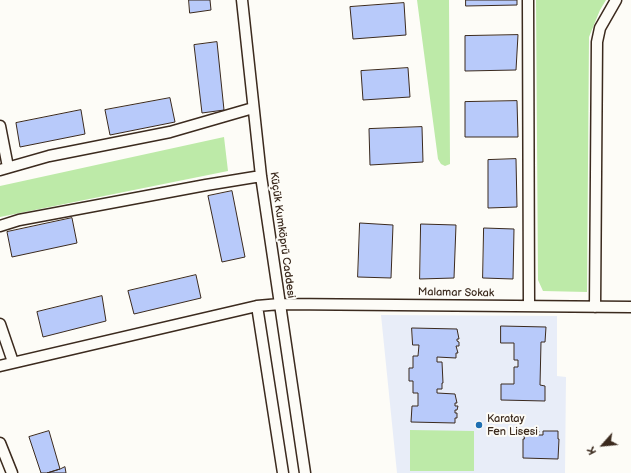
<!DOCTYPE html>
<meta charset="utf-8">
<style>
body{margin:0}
#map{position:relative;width:631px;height:473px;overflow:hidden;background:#fdfcf7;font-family:"Balsamiq Sans",sans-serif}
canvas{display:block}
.north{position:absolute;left:583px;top:425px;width:40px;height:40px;-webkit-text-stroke:3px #fdfcf7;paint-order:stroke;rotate:243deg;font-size:11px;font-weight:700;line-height:16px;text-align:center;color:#3b2a1e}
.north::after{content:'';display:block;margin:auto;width:14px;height:18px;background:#3b2a1e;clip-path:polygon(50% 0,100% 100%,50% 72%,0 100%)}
</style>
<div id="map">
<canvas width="631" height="473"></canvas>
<div class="north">K</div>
</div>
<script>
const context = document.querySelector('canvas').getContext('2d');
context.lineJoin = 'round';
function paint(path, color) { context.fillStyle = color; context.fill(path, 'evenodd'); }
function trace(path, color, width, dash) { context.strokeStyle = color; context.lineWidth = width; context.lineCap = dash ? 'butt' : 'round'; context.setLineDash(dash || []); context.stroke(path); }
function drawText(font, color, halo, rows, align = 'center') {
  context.font = font + ' "Balsamiq Sans",sans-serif'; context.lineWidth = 4; context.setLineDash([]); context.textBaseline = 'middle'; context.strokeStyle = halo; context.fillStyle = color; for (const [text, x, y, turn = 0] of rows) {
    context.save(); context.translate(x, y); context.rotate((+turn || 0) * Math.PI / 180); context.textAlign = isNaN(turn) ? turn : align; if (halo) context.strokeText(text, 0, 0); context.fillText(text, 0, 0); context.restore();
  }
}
paint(new Path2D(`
 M381,315L557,316V376L566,377L565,473H397Z`), '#e8edf8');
paint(new Path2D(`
 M417,0H449L450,164L445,166L441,164L438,159Z
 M536,0H606L600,10L589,37L587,292L543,291L538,280Z
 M224,137L228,171L0,217V186Z
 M410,430L474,431V471H410Z`), '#bdeaa8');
const building = new Path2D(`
 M189,0H210L211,10L190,13Z
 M466,0H517V5L466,6Z
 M404,3L406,35L353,39L350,7Z
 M518,35L516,70L465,71V36Z
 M217,42L224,110L202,113L194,45Z
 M408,68L410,97L363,100L361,71Z
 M170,98L175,122L110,135L105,110Z
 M517,101L518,137H465V102Z
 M81,110L85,134L20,147L16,123Z
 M422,127L423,162L370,165L369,129Z
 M516,159L517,207L488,208V160Z
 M232,191L245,257L222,262L208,196Z
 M72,218L77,243L12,257L7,232Z
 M360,223L393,225L391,278L358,277Z
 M421,224L456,225L454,278L420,279Z
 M484,228L514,229L513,279L483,278Z
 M196,275L201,298L134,314L128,291Z
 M102,296L106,321L43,337L37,312Z
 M501,326L546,327L545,342H541L540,385L545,386V401L501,400V384H514V367H518V360H514V343H501Z
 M412,328L457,329L459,339H457V341L459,342V346H456L458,353H456V358L437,357V362H442L443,383H442V389H437V393L455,394L457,403H455V406H458L457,410H455V413H457V418H455V423L411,422L412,406H418V393H413V381H409V368H413V356H418L419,345H413Z
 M524,430L539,431L538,435H543V431H558V439H559L558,459L523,458V439H524Z
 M49,431L60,469L47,473H41L29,437Z
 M65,467L66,473H47L60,469Z`);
paint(building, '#b8cafa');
trace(building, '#3b2a1e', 1);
const minor = new Path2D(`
 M242,0L261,176L305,473
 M528,0L529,306
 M0,126L8,167
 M0,170L49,156L170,132L253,108
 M0,226L19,220L206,185L261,176
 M257,306L283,473
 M595,307L597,42L600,28L616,0
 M0,324L13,362
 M0,366L257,306L280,304L631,307
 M0,443L12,473`);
trace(minor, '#3b2a1e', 13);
trace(minor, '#fdfcf7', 10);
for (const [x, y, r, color] of [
 [479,425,4,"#1f6fb2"]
]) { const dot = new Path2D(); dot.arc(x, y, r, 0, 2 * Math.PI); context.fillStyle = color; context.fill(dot); trace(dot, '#fdfcf7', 1.5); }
drawText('11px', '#3b2a1e', '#fdfcf7', [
 ["Küçük Kumköprü Caddesi",282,235,82],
 ["Malamar Sokak",456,293,1]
]);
drawText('11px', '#3b2a1e', '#fdfcf7', [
 ["Karatay",487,419],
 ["Fen Lisesi",487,432]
], 'left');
</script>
